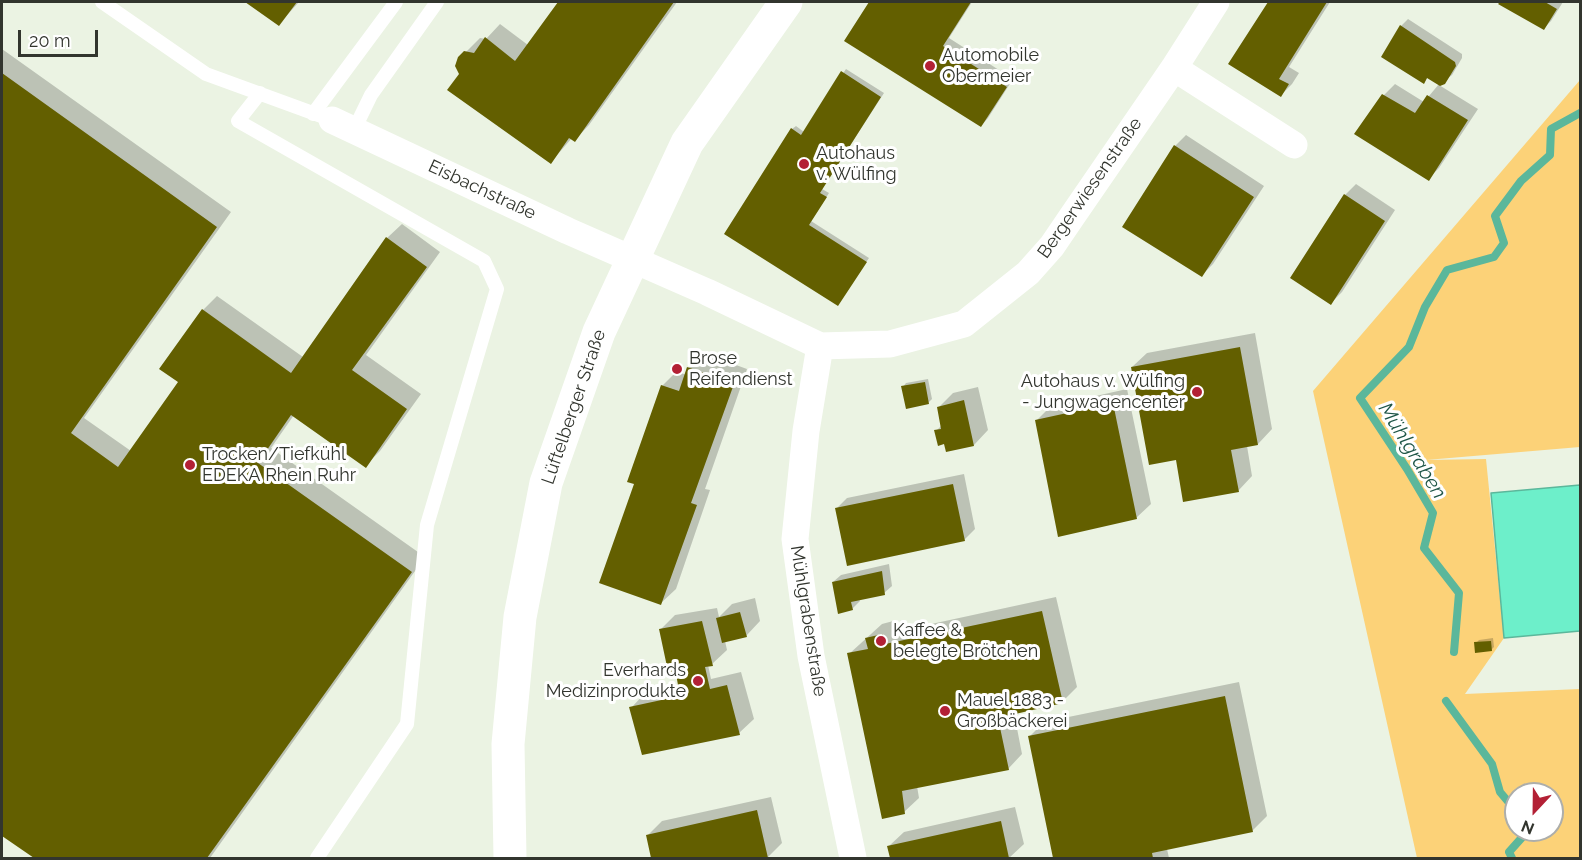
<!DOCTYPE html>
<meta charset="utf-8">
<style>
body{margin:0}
#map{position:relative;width:1582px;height:860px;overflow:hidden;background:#ebf3e3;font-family:Raleway,sans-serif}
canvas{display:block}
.frame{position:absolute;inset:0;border:3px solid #32352e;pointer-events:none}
.north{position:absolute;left:1504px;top:782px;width:60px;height:60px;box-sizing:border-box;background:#fff;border:2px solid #adaeab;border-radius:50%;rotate:202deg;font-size:16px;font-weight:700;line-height:24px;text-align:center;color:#32352e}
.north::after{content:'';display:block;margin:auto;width:21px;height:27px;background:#b32035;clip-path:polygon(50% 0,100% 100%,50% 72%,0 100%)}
.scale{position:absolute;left:18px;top:30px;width:80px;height:27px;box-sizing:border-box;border:3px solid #32352e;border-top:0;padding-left:8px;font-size:18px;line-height:21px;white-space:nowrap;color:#32352e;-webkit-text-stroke:4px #fff;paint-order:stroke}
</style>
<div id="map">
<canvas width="1582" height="860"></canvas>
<div class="frame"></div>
<div class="north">N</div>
<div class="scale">20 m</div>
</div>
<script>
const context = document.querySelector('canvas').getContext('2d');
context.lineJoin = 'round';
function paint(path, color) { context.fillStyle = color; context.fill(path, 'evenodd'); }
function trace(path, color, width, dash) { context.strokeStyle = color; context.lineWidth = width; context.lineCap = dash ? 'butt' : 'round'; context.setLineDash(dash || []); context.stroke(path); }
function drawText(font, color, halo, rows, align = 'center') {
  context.font = font + ' Raleway,sans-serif'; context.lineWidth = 6; context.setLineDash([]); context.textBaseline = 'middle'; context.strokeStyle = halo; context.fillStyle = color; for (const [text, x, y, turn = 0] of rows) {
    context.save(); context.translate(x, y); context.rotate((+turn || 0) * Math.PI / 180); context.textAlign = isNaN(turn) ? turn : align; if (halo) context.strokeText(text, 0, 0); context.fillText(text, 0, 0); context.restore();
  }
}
paint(new Path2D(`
 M1580,80V447L1426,460L1486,459L1504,638L1465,694L1580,689V858H1417L1313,391ZM1516,794H1552V830H1516Z`), '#fcd278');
const water = new Path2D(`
 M1580,485V631L1504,638L1491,493Z`);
paint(water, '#6defca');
trace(water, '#5bb79b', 1.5);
paint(new Path2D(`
 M247,2H299L279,24Z
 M559,2H677L589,125L575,140L572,138L551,162L461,74L460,58L480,38L486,39L500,24L528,45Z
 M871,2H972L949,38L1013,79L988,118L981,126L846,40Z
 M1270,2H1330L1289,67L1299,73L1292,84L1281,95L1230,63Z
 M1502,2H1563L1551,21L1544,28L1500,4Z
 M1408,19L1462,54V58L1452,75L1439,85L1478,109L1439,168L1428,179L1356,133L1384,95L1395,84L1424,102L1439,84L1428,77L1424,82L1401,26Z
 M2,49L231,212L84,418L131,451L181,382L203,310L217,296L303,357L387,238L402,224L440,252L366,355L421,394L380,451L365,466L294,415L271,448L425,557L210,858H36L2,834Z
 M846,69L884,93L822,189L829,193L811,221L869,258L838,304L726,233L792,129L796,126L804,132Z
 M1186,135L1264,186L1213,264L1202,275L1175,146Z
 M1356,184L1395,210L1342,292L1331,303L1345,195Z
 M1255,333L1272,429L1258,444L1247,446L1252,476L1238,491L1177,459L1132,367L1147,353Z
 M703,353L747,369L705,489L710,490L676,589L661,603L636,483L662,386L677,371L686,375L688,368Z
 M928,379L932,399L928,403L903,387L906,383Z
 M978,387L988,430L974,445L945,443L936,431L942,425L939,407L953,393Z
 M1127,389L1151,504L1136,518L1037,420L1051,406Z
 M964,474L975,529L964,540L836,509L847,498Z
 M889,564L892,586L884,593L859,599L860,601L852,609L833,582L841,575Z
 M1056,597L1077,687L1062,702L1014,713L1022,754L1008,769L917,786L919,798L904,812L849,654L882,624L897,620L899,631Z
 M755,598L760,621L746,636L725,641L727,650L712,664L708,665L711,679L741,672L754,719L739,733L631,708L645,693L680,686L677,672L660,630L675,615L717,608L719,617L732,604Z
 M1493,638L1494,647L1491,650L1476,643L1479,640Z
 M1239,682L1267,816L1252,831L1167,849L1169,858H1054L1029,737L1044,722Z
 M771,797L782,843L767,858H653L648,835L662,821Z
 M1015,807L1024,844L1009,858H891L889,846L904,832Z`), '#0003');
trace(new Path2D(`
 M1454,652L1459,593L1424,548L1433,513L1407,469L1360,398L1409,347L1425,307L1447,270L1494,257L1504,243L1495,216L1521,181L1550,155L1551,129L1580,113
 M1446,701L1492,764L1500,792L1516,811
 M1512,858L1509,852L1526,833V830`), '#5bb79b', 8);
paint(new Path2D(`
 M245,2H297L279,26Z
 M558,2H674L575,142L569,138L551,164L447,90L459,74L455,66L458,57L464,51L474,53L485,37L515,61Z
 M869,2H971L943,46L1007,87L981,127L844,41Z
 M1268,2H1327L1279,79L1289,84L1281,97L1228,64Z
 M1500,2H1545L1557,9L1544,30L1498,4Z
 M1400,25L1455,62L1456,66L1445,84L1440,86L1427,78L1424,84L1381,57Z
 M841,71L881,97L820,193L827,197L809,225L867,262L838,306L724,234L791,128L801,135Z
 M2,73L217,227L71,433L118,467L178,382L159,369L202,309L291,373L386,237L427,267L352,370L407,409L366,468L291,415L258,463L412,572L207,858H34L2,836Z
 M1382,94L1415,113L1427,95L1468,120L1429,181L1354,134Z
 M1174,145L1254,197L1202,277L1122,227Z
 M1344,194L1385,221L1331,305L1290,278Z
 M1240,347L1258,445L1231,450L1239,492L1183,502L1176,460L1149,465L1131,367Z
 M687,367L734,384L691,503L697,505L661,605L599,583L634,484L627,482L661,385L679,391Z
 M925,382L929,404L906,409L901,386Z
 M964,400L974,446L946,452L944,444L938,446L934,430L941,429L937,407Z
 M1113,403L1137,519L1058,537L1035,420Z
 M953,484L965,541L847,566L835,508Z
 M882,571L885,595L851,602L853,610L838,614L832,582Z
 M1042,611L1063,703L998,718L1009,770L902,791L905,814L882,819L847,653L868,649L865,638L883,634L885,644Z
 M740,612L747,637L722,643L716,618Z
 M702,621L713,666L705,667L710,689L727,685L740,735L642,755L629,707L680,696L676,674L669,676L659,629Z
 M1491,641L1492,651L1475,653L1474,642Z
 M1225,696L1253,832L1152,853L1153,858H1053L1028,736Z
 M757,810L768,858H651L646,835Z
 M1001,821L1009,858H890L887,846Z`), '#635f00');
trace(new Path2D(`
 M102,2L206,74L332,120
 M260,93L238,121L484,261L497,289L427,525L407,724L317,858
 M313,114L396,2
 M354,130L371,95L437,2`), '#fff', 14);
trace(new Path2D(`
 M1174,68L1294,145
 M332,120L568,231L707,292L820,346L890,344L964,324L1028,273L1052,246L1071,218L1174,68L1216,2
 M820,346L806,431L795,539L811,656L853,858`), '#fff', 27);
trace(new Path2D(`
 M510,858L508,744L520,617L546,483L599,332L687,143L786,2`), '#fff', 33);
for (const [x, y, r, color] of [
 [930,66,6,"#b32035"],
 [804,164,6,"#b32035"],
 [677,369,6,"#b32035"],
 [1197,392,6,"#b32035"],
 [190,465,6,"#b32035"],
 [881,641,6,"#b32035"],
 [698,681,6,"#b32035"],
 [945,711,6,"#b32035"]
]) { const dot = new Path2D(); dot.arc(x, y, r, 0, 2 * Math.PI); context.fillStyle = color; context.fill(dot); trace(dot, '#fff', 2); }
drawText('18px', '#32352e', '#fff', [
 ["Automobile",942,56],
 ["Obermeier",942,77],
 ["Autohaus",816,154],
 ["v. Wülfing",816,175],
 ["Brose",689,359],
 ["Reifendienst",689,380],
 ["Autohaus v. Wülfing",1185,382,"right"],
 ["- Jungwagencenter",1185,403,"right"],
 ["Trocken/Tiefkühl",202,455],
 ["EDEKA Rhein Ruhr",202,476],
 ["Kaffee &",893,631],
 ["belegte Brötchen",893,652],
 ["Everhards",686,671,"right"],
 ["Medizinprodukte",686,692,"right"],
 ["Mauel 1883 -",957,701],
 ["Großbäckerei",957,722]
], 'left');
drawText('18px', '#32352e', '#fff', [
 ["Bergerwiesenstraße",1090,188,-55],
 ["Eisbachstraße",482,190,25],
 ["Lüftelberger Straße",574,407,-71],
 ["Mühlgrabenstraße",808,621,81]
]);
drawText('italic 20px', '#1f5647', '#fff', [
 ["Mühlgraben",1412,451,58]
]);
</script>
